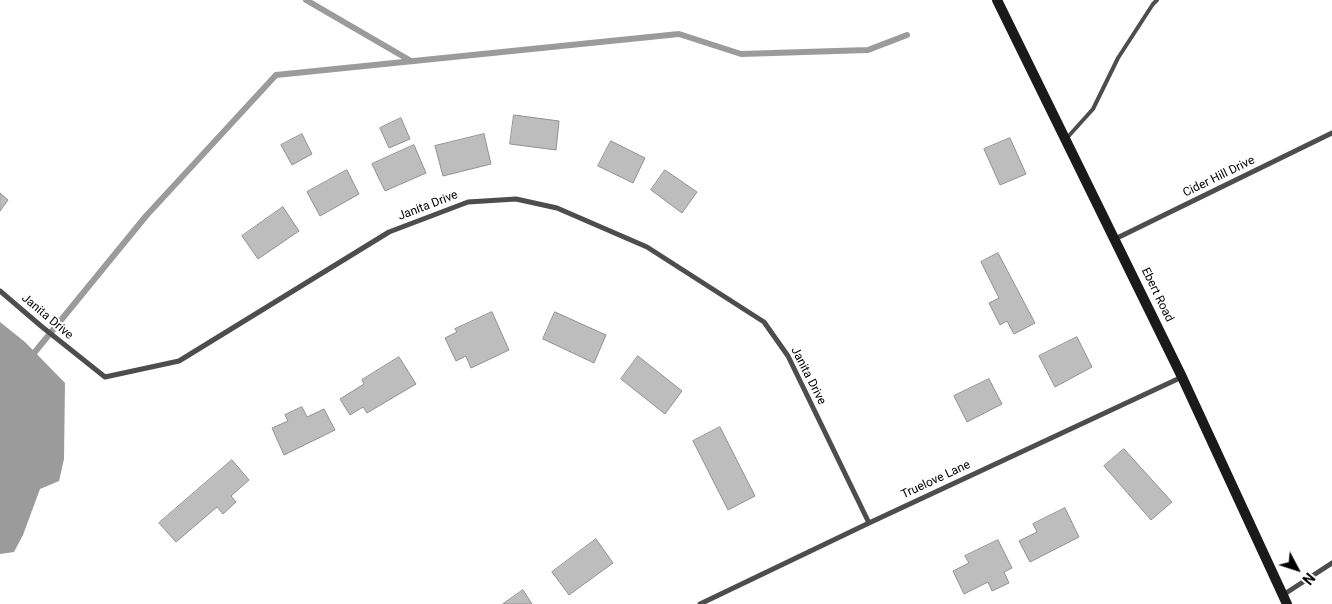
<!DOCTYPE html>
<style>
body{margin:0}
#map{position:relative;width:1332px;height:604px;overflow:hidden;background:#fff;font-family:Roboto,sans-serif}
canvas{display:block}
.north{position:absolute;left:1272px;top:544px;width:50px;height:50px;-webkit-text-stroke:4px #fff;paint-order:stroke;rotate:130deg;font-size:14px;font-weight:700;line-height:20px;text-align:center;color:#000}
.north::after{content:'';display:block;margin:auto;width:18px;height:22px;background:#000;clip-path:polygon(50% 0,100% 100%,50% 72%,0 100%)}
</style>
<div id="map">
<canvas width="1332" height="604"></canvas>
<div class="north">N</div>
</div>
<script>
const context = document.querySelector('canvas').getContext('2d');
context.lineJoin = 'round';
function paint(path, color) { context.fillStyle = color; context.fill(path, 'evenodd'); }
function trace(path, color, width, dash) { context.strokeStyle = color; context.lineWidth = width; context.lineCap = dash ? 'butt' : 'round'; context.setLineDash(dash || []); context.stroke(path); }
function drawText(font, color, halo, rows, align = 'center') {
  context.font = font + ' Roboto,sans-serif'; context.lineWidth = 4; context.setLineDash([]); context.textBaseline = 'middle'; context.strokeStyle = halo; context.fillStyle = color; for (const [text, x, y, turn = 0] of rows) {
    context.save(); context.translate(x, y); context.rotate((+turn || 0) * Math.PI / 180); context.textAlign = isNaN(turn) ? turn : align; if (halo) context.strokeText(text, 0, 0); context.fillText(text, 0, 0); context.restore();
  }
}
paint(new Path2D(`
 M0,322L25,342L65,383L64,459L59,481L40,489L23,535L14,552L0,554Z`), '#9b9b9b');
trace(new Path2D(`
 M306,0L411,61
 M30,358L146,216L276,75L679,34L741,54L868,50L907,35`), '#9b9b9b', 6);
const building = new Path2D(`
 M514,115L559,121L556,150L510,144Z
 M401,118L410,139L389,148L380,128Z
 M302,134L312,154L292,165L281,145Z
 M484,134L491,164L443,176L435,146Z
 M1010,138L1026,174L1000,185L984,149Z
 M611,141L645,158L633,183L598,166Z
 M414,145L426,173L385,191L372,164Z
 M347,170L359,194L320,216L307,192Z
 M665,170L697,192L682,213L651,190Z
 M0,193L8,200L0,211Z
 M283,207L299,231L258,259L242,236Z
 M998,253L1035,323L1014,334L1007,321L1000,325L989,303L999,298L981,262Z
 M492,312L509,350L471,368L466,356L456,361L445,338L457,332L455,329Z
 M555,312L606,335L594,363L543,339Z
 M1077,337L1092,367L1055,387L1039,356Z
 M638,356L682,391L665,414L621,379Z
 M399,357L416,384L367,413L363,407L350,415L340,399L364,384L362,380Z
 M989,379L1002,404L967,422L954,396Z
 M302,407L307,417L324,409L335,430L284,455L272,428L288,421L285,415Z
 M720,427L755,496L728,510L693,441Z
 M1124,449L1172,502L1151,520L1104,466Z
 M232,460L249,480L231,496L236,502L223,514L217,507L176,542L159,523Z
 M1065,508L1079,537L1030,562L1019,541L1037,532L1033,524Z
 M596,539L613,563L569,595L552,572Z
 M998,540L1012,568L1004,572L1009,583L992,591L988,582L964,594L953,571L969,563L965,556Z
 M523,590L532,604H503Z`);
paint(building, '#bdbdbd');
trace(building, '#919191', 1);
trace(new Path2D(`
 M1066,139L1093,109L1118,58L1153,4L1157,0`), '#4d4d4d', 4);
trace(new Path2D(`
 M1115,239L1332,133
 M0,291L41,326L105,377L179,361L389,232L468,202L516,199L557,208L647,247L764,322L788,356L869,523
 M1283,595L1332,563
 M700,604L869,523L1182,377`), '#4d4d4d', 5);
trace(new Path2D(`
 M997,0L1182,377L1287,604`), '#1a1a1a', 10);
drawText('12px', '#000', '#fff', [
 ["Cider Hill Drive",1219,177,-26],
 ["Janita Drive",428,206,-21],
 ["Ebert Road",1157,295,64],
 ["Janita Drive",47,317,40],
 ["Janita Drive",808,376,63],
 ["Truelove Lane",936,480,-25]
]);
</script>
